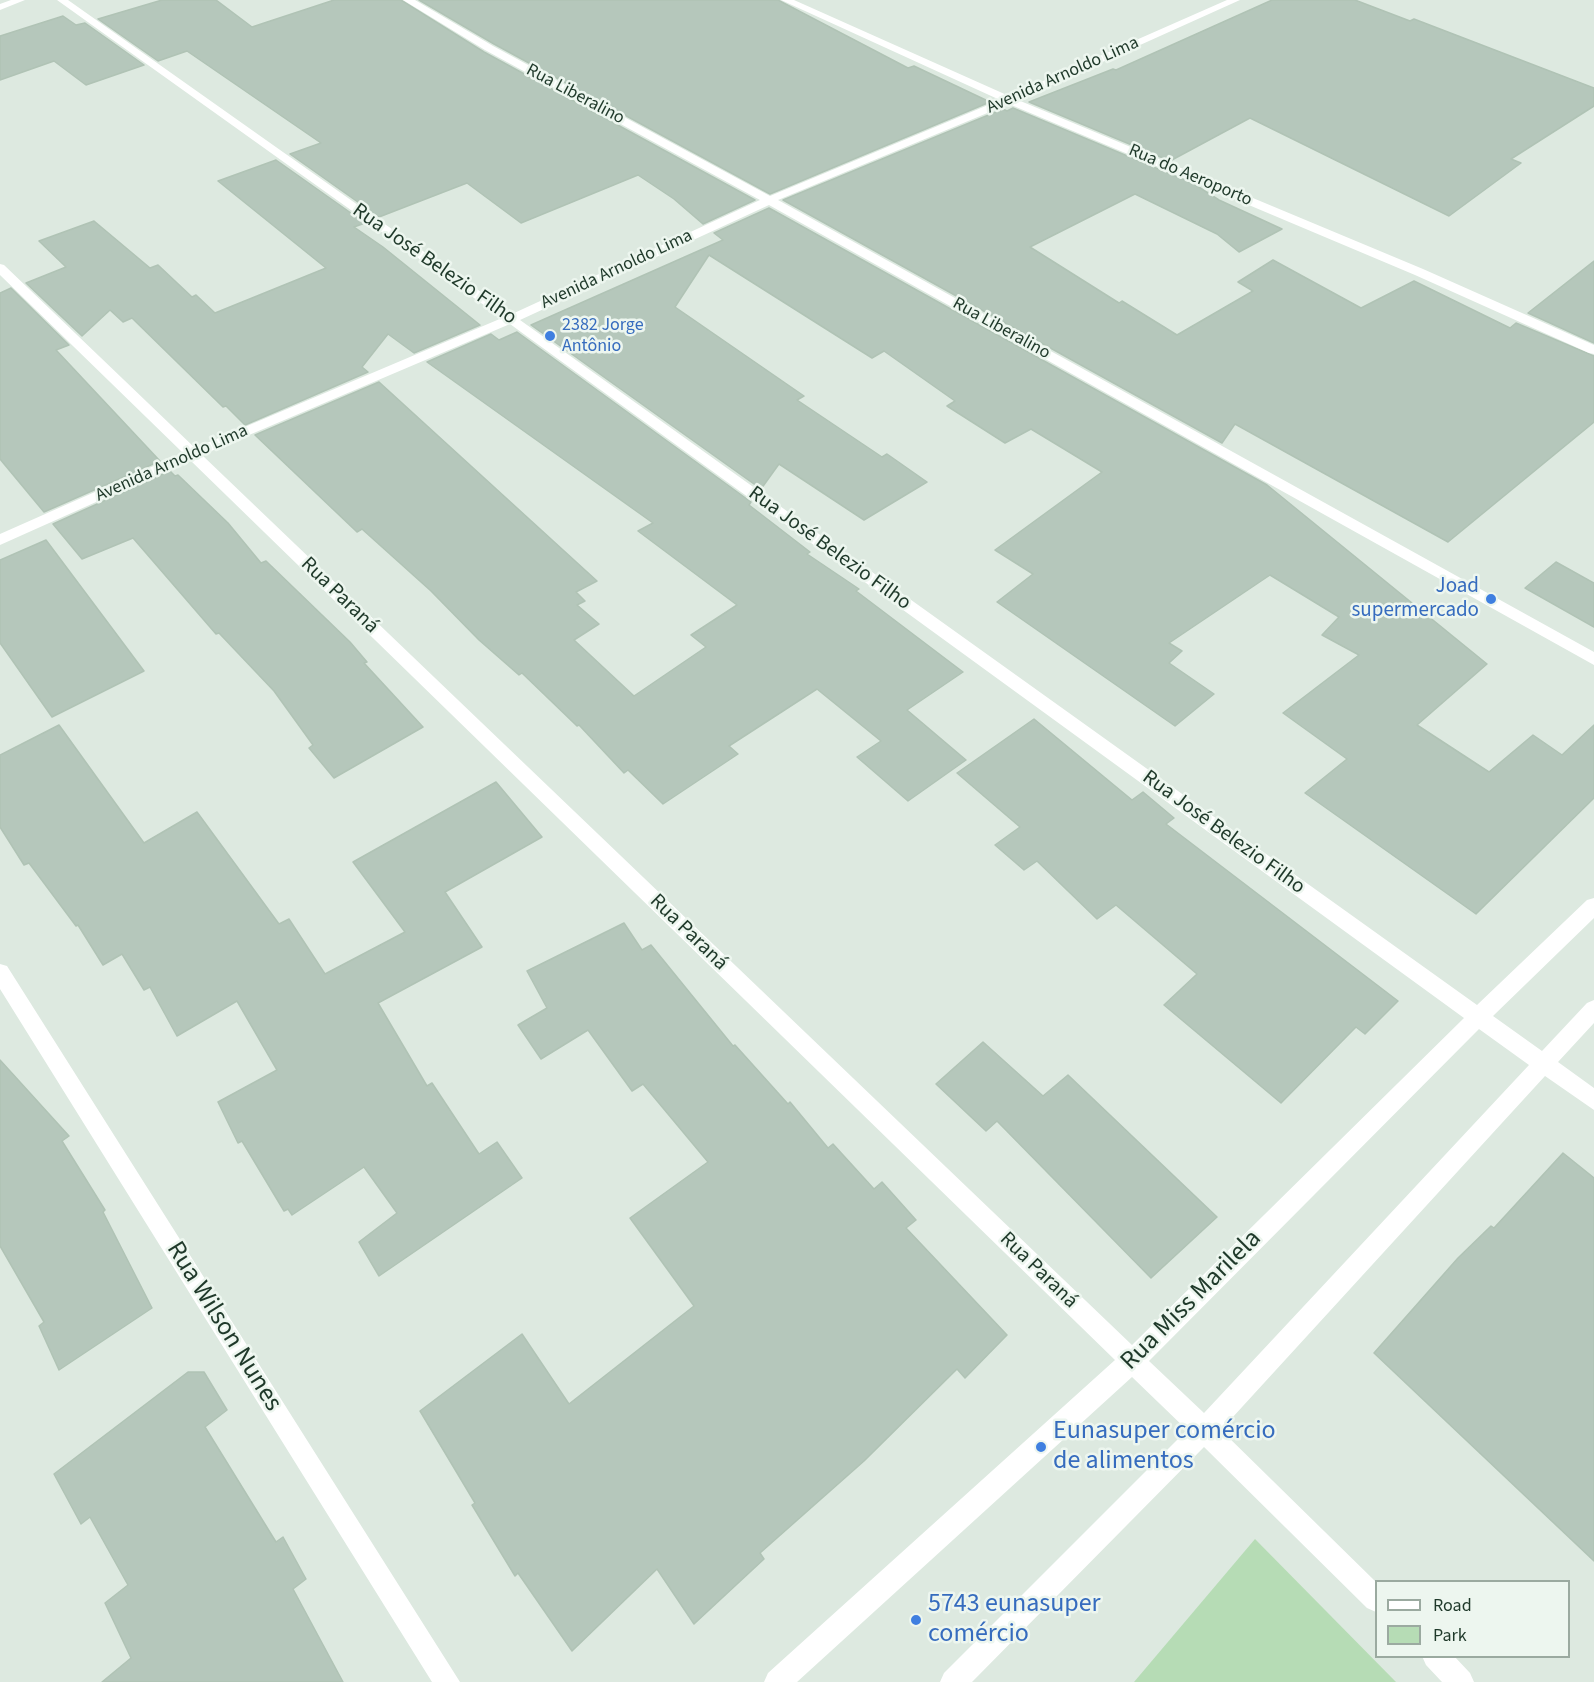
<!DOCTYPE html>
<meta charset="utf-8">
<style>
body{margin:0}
#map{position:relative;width:1594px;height:1682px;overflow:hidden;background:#dde9e0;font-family:"Source Sans 3",sans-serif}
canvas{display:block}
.legend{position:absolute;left:1375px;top:1580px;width:195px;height:78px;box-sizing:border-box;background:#edf6ef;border:2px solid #9baaa0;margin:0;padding:8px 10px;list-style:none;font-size:18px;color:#1f392a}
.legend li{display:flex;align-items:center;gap:12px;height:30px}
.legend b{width:30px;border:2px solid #9baaa0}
</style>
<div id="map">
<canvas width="1594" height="1682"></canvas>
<ul class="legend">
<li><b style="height:8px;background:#fff"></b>Road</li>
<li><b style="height:16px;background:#b6dcb5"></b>Park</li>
</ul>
</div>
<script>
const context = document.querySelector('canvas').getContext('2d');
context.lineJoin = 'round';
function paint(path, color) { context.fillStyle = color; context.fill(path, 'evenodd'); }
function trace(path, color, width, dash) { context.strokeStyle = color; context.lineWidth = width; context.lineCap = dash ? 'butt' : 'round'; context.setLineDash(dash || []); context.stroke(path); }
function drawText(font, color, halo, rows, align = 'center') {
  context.font = font + ' "Source Sans 3",sans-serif'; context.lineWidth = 5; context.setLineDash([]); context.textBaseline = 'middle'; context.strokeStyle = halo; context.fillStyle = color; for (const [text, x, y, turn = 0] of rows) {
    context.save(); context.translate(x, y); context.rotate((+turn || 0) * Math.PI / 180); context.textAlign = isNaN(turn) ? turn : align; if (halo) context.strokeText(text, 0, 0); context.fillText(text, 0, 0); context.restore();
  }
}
paint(new Path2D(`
 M1255,1539L1396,1682H1134Z`), '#b6dcb5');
const building = new Path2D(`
 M162,0H216L252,27L334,0H401L484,52L755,200L703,224L674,199L638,175L521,223L467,183L379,217L290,154L321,143L187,51L158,61L98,19Z
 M419,0H778L908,68L914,66L990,102L770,194L494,44Z
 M1272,0H1355L1410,21L1414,19L1594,88V106L1511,159L1521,163L1449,216L1250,118L1170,161L1029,102L1113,69L1116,70Z
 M63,16L76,25L85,23L144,65L86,85L54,61L0,80V36Z
 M1013,108L1194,184L1219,200L1282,229L1239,252L1217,234L1135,194L1030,247L1119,303L1122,301L1177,335L1253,291L1238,282L1273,260L1361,308L1414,281L1510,328L1516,323L1594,356V422L1448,542L1235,424L1222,443L783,200L1003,109L1007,111Z
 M276,160L365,223L354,227L383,247L480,325L414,353L388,334L362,367L368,372L245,425L226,406L223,407L132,318L123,322L110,310L82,336L26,283L66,267L39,241L94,221L150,268L158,265L192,297L196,295L215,313L326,268L218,181Z
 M769,208L1267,485L1487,664L1417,725L1489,772L1533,735L1562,755L1594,725V798L1476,914L1305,793L1347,759L1283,713L1359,655L1322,635L1339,617L1270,575L1169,643L1182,651L1169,663L1214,694L1175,726L997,602L1033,574L995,550L1102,472L1031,429L1005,443L947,406L955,401L884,351L872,358L709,255L675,307L804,396L797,400L882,457L887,454L927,482L864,520L779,464L761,489L531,325L723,240L714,233Z
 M1594,261V343L1528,313Z
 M11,288L69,345L56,350L160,461L44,512L0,459V293Z
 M517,332L751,502L749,505L810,552L807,554L859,589L856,591L963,672L907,710L966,760L908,801L857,757L881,741L817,689L729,746L738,754L663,804L628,770L624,773L579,725L577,726L522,673L519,675L479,640L431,591L362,529L357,532L255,435L379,382L597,581L576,592L585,601L577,605L599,624L574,640L634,696L706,647L691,635L737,605L638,531L653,523L427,362L491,334L499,340Z
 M170,471L175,476L178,475L228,523L261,563L266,561L350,642L367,662L364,663L423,727L334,778L309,748L313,745L274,691L219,633L216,634L133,538L82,559L53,524Z
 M46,540L144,671L52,717L0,643V560Z
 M1556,562L1594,583V627L1525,588Z
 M1034,719L1132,800L1143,792L1174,818L1166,824L1398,1001L1365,1034L1356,1027L1281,1103L1164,1005L1197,974L1116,905L1097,919L1037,861L1024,870L995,845L1020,827L957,773Z
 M59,725L144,843L197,812L279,924L289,919L325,974L405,932L353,862L496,782L542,837L445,892L482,947L378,1003L427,1086L432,1083L479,1154L497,1142L522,1178L379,1276L359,1242L397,1213L364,1167L292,1215L288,1209L284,1211L242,1141L238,1143L218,1102L277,1070L237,1001L177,1036L150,987L144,990L122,954L103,965L78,925L76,926L29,863L24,865L0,827V755Z
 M624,923L642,950L651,945L733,1046L735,1045L788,1104L790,1102L828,1148L833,1144L874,1189L882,1182L916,1220L906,1228L1007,1335L965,1378L957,1369L864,1461L760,1553L764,1559L694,1624L657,1569L572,1651L518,1573L515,1576L472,1505L475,1503L420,1411L522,1334L569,1404L694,1306L630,1218L708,1162L643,1084L632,1091L588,1030L541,1059L518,1025L547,1008L527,971Z
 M983,1042L1043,1096L1068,1075L1217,1217L1151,1278L997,1121L986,1131L936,1084Z
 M0,1060L69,1136L62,1141L105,1210L103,1212L152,1308L59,1370L39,1326L44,1322L0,1246Z
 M1563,1153L1594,1178V1561L1374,1353L1458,1258L1491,1226L1494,1228Z
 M188,1372H204L227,1410L205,1427L276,1542L283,1537L306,1579L293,1589L343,1682H102L131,1658L105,1603L128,1585L90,1517L81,1524L54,1474Z`);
paint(building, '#b5c7bb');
trace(building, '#b0c3b5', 1.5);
paint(new Path2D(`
 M11,0H25L0,10V4Z
 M57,0H68L512,314L760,200L485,50L403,0H415L493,46L770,196L1000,100L781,0H794L1009,96L1227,0H1240L1018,100L1423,269L1594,345V354L1589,353L1415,275L1009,104L778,200L1594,652V665L769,205L520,320L1477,1005L1587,900L1594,898V918L1493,1016L1542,1051L1587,1003L1594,1000V1023L1558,1062L1594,1088V1110L1545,1076L1221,1430L1376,1582V1612L1367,1608L1204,1447L972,1682H940L944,1673L1187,1430L1132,1377L797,1682H764L768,1673L1115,1360L190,460L0,545V534L183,453L0,275V264L4,265L195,448L502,318ZM510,324L1464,1018L1132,1345L202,455ZM1479,1029L1529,1065L1204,1413L1149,1361Z
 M0,964L7,966L460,1682H432L0,989Z
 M1422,1656H1454L1470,1673L1474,1682H1442L1426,1665Z`), '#fff');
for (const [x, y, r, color] of [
 [550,336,6,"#3f7fe0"],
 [1491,599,6,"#3f7fe0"],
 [1041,1447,6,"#3f7fe0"],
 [916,1620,6,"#3f7fe0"]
]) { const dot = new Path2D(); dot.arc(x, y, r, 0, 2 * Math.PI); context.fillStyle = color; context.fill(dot); trace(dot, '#edf6ef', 2); }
drawText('18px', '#1f392a', '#edf6ef', [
 ["Avenida Arnoldo Lima",1063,76,-24],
 ["Rua Liberalino",575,95,28],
 ["Rua do Aeroporto",1190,176,23],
 ["Avenida Arnoldo Lima",617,270,-25],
 ["Rua Liberalino",1001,329,29],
 ["Avenida Arnoldo Lima",172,464,-24]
]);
drawText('18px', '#366cbe', '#edf6ef', [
 ["2382 Jorge",562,326],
 ["Antônio",562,347]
], 'left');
drawText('21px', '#1f392a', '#edf6ef', [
 ["Rua José Belezio Filho",434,265,35],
 ["Rua José Belezio Filho",829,549,36],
 ["Rua Paraná",339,596,44],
 ["Rua José Belezio Filho",1223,833,36],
 ["Rua Paraná",688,933,44],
 ["Rua Paraná",1038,1271,44]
]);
drawText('21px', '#366cbe', '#edf6ef', [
 ["Joad",1479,587],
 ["supermercado",1479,611]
], 'right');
drawText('26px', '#1f392a', '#edf6ef', [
 ["Rua Miss Marilela",1192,1301,-45],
 ["Rua Wilson Nunes",223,1327,58]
]);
drawText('26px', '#366cbe', '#edf6ef', [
 ["Eunasuper comércio",1053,1432],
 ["de alimentos",1053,1462],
 ["5743 eunasuper",928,1605],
 ["comércio",928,1635]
], 'left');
</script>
